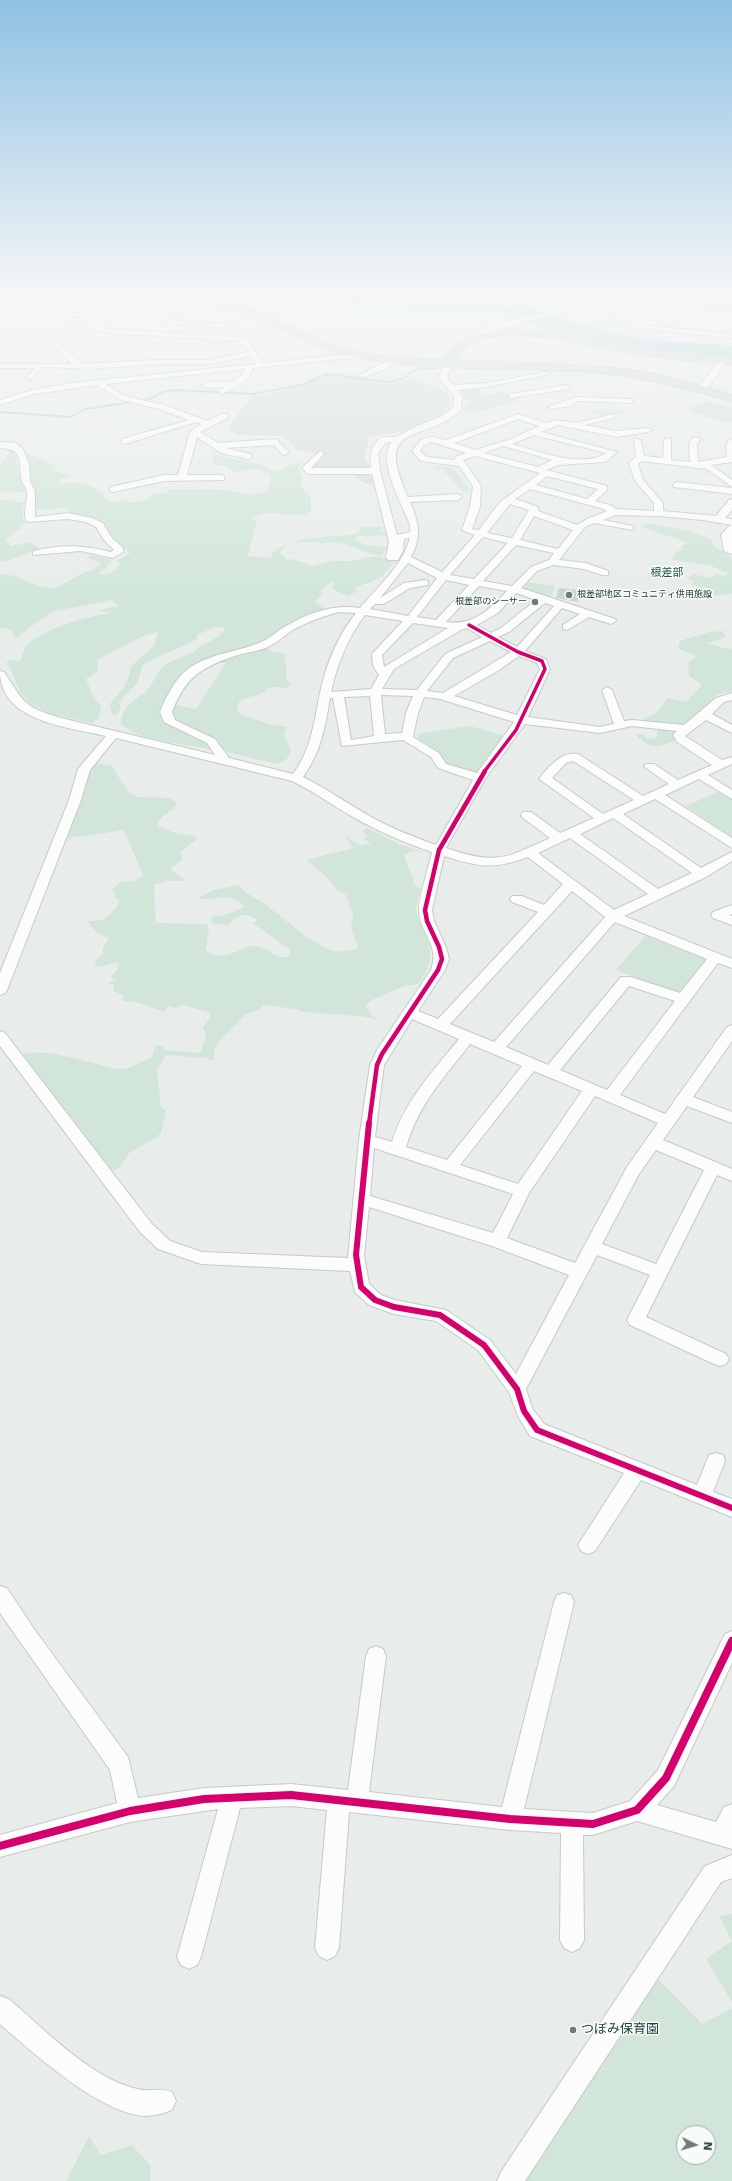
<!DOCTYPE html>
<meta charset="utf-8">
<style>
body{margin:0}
#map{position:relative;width:732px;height:2181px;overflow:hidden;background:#e8edeb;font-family:"DejaVu Sans",sans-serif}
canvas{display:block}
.north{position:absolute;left:676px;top:2125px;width:40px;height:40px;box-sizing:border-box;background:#f7fbf9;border:1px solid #a3b1ad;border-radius:50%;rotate:95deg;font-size:11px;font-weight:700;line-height:16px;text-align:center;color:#24423a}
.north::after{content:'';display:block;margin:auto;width:14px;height:18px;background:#697e78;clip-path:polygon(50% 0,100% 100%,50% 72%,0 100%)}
</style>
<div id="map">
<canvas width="732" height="2181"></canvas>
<div class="north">N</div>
</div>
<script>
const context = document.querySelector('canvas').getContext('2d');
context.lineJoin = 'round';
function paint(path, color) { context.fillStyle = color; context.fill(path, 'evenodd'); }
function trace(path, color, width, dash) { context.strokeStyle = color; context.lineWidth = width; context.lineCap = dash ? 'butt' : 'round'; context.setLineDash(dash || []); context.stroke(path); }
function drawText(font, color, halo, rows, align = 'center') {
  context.font = font + ' "DejaVu Sans","Noto Sans JP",sans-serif'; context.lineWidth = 3; context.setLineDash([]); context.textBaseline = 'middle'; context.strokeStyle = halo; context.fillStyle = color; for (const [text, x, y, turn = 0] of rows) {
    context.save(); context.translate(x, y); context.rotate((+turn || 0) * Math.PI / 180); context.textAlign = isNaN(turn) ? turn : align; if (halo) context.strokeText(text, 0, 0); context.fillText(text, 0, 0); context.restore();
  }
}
paint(new Path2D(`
 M328,374H340L391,384L410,378L445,391L451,400V404L439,416L404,431L369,437L365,458L379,485L365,484L348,471L310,468L322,454L297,450L283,436L239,435L231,431L229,426L252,396L269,394L304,385Z
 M474,387L484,395L502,392L518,401L471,414L463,411L470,401L466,400L459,388Z
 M709,401L732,408V422L720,421L689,411L695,405Z`), '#d6dedb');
paint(new Path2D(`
 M556,294H732V315L682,308L623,309L571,304L566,306Z
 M607,409L623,411V413L598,417L589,410Z
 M7,448L14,450L23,488L26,492L0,491V465L9,453Z
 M24,454H29L58,467L54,471L74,475L68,478H62L58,483C65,485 67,482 74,482C82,481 97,488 104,494L102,496C113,503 113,503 128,500L132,503L150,499L149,496L156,493H168L170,492H166L168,489L229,490L249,495L268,491L267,488L271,482V474L264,472L265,470L254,469L236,473L227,467L212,463L215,455L259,464L278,472L282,468L301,461L299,470L303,479L300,486L311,498V511C294,522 270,506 253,517L252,520L257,521L248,556L271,558L273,552L276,549L305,539L325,537L326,535C334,539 353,534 362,531L359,529L362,527H386L379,531L389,533L387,535L357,536L355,539L365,545L389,547L381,556C363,554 355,545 339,543C335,542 331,543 327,543C311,543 290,537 280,553L287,560L292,559L313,566L330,561H351L368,557H380L395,562L380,578L355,588L358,591L347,596L332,589L334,583L332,582L320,591L322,595L315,601L325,610L293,622L270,639L188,670L182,674L163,706L161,714L166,723L192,733C179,723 171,722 172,704L196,709L226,663L220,662L265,647L274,652L284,653C284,663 289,669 286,679L291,684L286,689L277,687L268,688C260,698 249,694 239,702L237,710L240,714L269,724L287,727L284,734L291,750L287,759L277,764L227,752L216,742L203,741L211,748L209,749C189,745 133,740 121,723C122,704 136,701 147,690C154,683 156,672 165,665C172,660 188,655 197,650L199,647L220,636L219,634L226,630C218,622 208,632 198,634L196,636L198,638L193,641L143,664L138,682L119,702L121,708L115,716L112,714L110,704C120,692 130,683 130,667L154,646L158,632L145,635L97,660L98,671L86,679L94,699L98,702L101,707L99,718L92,723L52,714L29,703L19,690L9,666L6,664L9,660L20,661C22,656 24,648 28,644C42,630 89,615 108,614L110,612L97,611L118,606L112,600L51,612L16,638L10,629L0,628V574L15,576L41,587L45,586L54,589L85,572H89L102,563L86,558L92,555L111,560V563L98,574C109,576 114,572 120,564L117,561L130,553L113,537L104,523L97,519L71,513L66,508L34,510L36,491L30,480Z
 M438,466L453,468L472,491H462L442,469L429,468Z
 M0,500H12L24,503L22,517L26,523L6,540L11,546L31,542L40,549C26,553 14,561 0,562Z
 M646,523L685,530L711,539L714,547L725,552L732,559V594L714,595L713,590L691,585L694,581L688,580L692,574L711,578L715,574L724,576L728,573L709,565L672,560L677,551L682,550L681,546L689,543L641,527Z
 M528,582L555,586L550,599L523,589Z
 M723,631L726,637L708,643L719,647L732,649V691L718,694L711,700L702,713L683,726L639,722L657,712L668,698L686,702L702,685L689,676L688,662L696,658L692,654L678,649L680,641L709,632Z
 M470,726L505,736L477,773L475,774L445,763L436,752L419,740L417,734Z
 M657,729L678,730L674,733L676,740C656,748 652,751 636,735L642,734L647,739L657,738Z
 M94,763L111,765L127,790L137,797L170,798L177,804L175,807L161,818L157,826L178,834L194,836L197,839L180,853L183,859L170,869L187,881H168L154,885L156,923L206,924L209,928L206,949C219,964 238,949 252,946C266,944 276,962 290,956L289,949L253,923L257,920C249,914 238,912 231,922C229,923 229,925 227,926L220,924L215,925L211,922L212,917L229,914L244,907C229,890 216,902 198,898L213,890L239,885C246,895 254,896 263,903C284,917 307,941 331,950C337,953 352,951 358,948L351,928L353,914L346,895L338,891L327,877L306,860L353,848L345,836L359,845L371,844L364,839L368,835L362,832L367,828L399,844L426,853L413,851L404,855L416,887L421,888C420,895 416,903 416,910C425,940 442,956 418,984L404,986L370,1001L366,1006L368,1011L379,1022L371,1018L359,1016L304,1012L295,1009L264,1005L257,1011L246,1014L218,1042L214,1051V1059L208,1060L207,1057L197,1058L166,1055L157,1069L161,1107L166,1111L161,1133L154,1139L130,1152L119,1168L110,1172L23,1055C41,1046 96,1065 118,1069L129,1068L152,1057L155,1047L159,1045L162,1046L164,1050L200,1053L206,1037L203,1027L209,1020L210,1015L208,1012L182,1005L176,1008L169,1006L164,1012L133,1001L127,1002L122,1000L124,996L113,991L114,985L109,984L111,981L116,980L111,977L119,967L117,962L100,967L95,965V961L103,954V948L109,938L98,934L87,921C107,921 109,917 120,901L115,898L116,895L112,890L120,882L135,881L143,875L124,830L80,837L74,836L70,840L64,838L84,777Z
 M720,791L732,799V837L686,806Z
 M645,936L707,960L680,995L616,970Z
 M732,1914V2002L706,1959L732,1941L719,1916Z
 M655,1976L702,2024L732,2008V2181H521ZM684,2133H708V2157H684Z
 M89,2136L101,2155L132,2145L151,2166L150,2181H66Z`), '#d1e6d8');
paint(new Path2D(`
 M529,308C551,314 571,322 593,328C638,341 686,343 732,345V359C679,355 625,349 572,336C549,331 529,321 506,316Z`), '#a9d4db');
trace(new Path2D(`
 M0,412L71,417L85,409L147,400L163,392L174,390L254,394L305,384L327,374L390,382L407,377L408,374L418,369L437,368`), '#a9d4db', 2);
paint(new Path2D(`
 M305,294H325L373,301L488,303L547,316L553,319L547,322L488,310L353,306L331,302Z`), '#a9d4db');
paint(new Path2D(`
 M559,588L581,590L578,602L556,598Z`), '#cfd4d2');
const minor = new Path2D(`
 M22,294C34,294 44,297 54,306L48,307L38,300Z
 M338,294L391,297L473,296L511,300L554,308L551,294H558L561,309L641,325L732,334V338L641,329L557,313L493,331L474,341H471V337L487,327L548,311L511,304L473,300L391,301Z
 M0,303L36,306L64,315L109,308L114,304L143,305L147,307L145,308H116L111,312L72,317L108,329L239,337L246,338L263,363L360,353L364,355L360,357L253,368L247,380L223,394L219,392L225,387L206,388L202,386C216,375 233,392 245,369L106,384L124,396L164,405L208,421L222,414H228V418L200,432L218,443L276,439L290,453L283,455L274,445L225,448L251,454V458L248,459L221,453L197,437L187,475H221L224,476V480L164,481L113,492L110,491V487L164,475H178L190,432L201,424L196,422L125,444L122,443V439L189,420L159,409L118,399L98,385L34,394L0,405V400L32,390L72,383L256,364L251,356L208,364H157L91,369L43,367L30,380L26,378L35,368H0V364H72L58,349L62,347L79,359L80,364L157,360H208L248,352L239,341L107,333L35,310L0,307Z
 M249,311L256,313L223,328L167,324L163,322L173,315L177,317L173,320L222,324Z
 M394,357L401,359C395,365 363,381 357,376Z
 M720,359L727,361L708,387L697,390V386L702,383Z
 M445,360L452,362L447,378L453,385L487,383L546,372L550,374L487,387L457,390L462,396L461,410C421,446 373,419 408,497L458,494L462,497L458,500L410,502C419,523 422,537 411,557L442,572L475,535L462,530L470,507L473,486L459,466L421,461L412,451L422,439L432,437L446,440L518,414L546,423L557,420L575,423L614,414V418L584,425L617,431L648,428L652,430L648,432L617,437L558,425L541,432L617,452L605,462L558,465L546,470L607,486V490L595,501L610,505L616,509L654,511V503L635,481L629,463L636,457L634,438L641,440L644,456L663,458L664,440L671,438V460L690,462L689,443L694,437L701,439L697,444L698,462L727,457L726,446L729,440L732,439V462L711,465L732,480V487L707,469L642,461L638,464L643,480L663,503V511L716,516L729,500L732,499V510L725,518L732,519V525L703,520L658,516L615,515L603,520L633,526V530L594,523L585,527L559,560L586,563L608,571V575H602L584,569L553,565L537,571L521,588L615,619L616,621L611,624L589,617L567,630L563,629V625L580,614L562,608L525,651L546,659L550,669L528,717L600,727L614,724L602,690L607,687L612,690L624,721L632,720L684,725L716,698L732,693V700L724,702L712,714L732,725V733L706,720L685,736L722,760L732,757V764L708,775L732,790V799L699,779L665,795L732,838V848L655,799L623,814L701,868L732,852V861L706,877L624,916L732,959V968L718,963L620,1095L665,1114L727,1027L732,1025V1041L693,1097L732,1112V1123L687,1106L663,1140L732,1169V1181L717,1175L646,1317L726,1354L729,1359L726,1364L720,1366L714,1364L630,1325L627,1320L650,1275L597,1255L526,1389L532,1408L544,1424L697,1485L709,1455L716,1453L723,1455L725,1461L713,1492L732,1499V1517L641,1480L595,1551L588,1554L581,1551L578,1545L624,1473L530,1436L518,1416L509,1392L478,1350L436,1321L394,1314L369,1305L355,1292L350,1271L201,1264L158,1249L140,1232L0,1046V1031L5,1033L152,1224L170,1241L202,1252L348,1258L359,1140L370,1065L377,1050L431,970C440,945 421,935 419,912C418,899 429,866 432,852C409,844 386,835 364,823C339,810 317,793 292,781L116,738L90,770L81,800L7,990L5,993L0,995V973L69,800L78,769L106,736C68,727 0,722 0,671L4,672C26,704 22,706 61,718L215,755L207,743L164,722L160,712C166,697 175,679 188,669C208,654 237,652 259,643C270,639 278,630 288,625C310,612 335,604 360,608C377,587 402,567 410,538L404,539L403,551L398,560H388L386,558L389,542L372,474H308L302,468L320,451L324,454L311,468H371C370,455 370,447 381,437H396L412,428L440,417L454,407V396L439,378ZM518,419L539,426L511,439L475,450L454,443ZM534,435L606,453C583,469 537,451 512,444ZM386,442H392C376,461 403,505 410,525V532L397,535L380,471L378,453ZM432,442L466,453L455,457V460L427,457L420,451L424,445ZM503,446L552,460L538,467L484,453ZM475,456L540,473L499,503L479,530L472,529L480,507L481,486L463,460ZM547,476L598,489L587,499L536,485ZM530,489L604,509L607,511L589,518L577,525L538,511V507L515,499ZM510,504L529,510L512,538L487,533ZM534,516L573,530L558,549L520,540ZM483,537L508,543L474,579L450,575ZM516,545L554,553L549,560L531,567L512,586L483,581ZM408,563L437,578L408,616L370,609L375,604H384L410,588L428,585V581L425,580L404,583L380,598ZM446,580L469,585L436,620L417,617ZM479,586L507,591C489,610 473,626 446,622ZM516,593L536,600L501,628L491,633L477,625L498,613ZM545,603L554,606L517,647L498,637L509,632ZM339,612L356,613C339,634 327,662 321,688C314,719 313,747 293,774L229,758L215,739L175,720L172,712C185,677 203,666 238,655C248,652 259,651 268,647C277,643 285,635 293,630C307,622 324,616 339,612ZM365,615L403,621L372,654L373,666L379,675L371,689L331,692C337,665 348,637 365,615ZM413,623L448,628L384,667L382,655ZM467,628L482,637L445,654L417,690L382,689L394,669L461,630ZM490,641L511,652L443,693L427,691L453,658ZM519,656L537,663L540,669L517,715L454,696L496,672ZM381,695L413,696L406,713L402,733L385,734ZM370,696L374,736L351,740L344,697ZM424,697L440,699L514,722L477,773L446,764L439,753L413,737L418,713ZM330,698H333L342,746L403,740L431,757L438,768L473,780L436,845C414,837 393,829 373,818C349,805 328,789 303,777C321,752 325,728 330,698ZM525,724L600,733L632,726L677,731L673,735L677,742L712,765L678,780L654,764H646L644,766L646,768L669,784L643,796L578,754C563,750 547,768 539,779L594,818L560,833L531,812H523L521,815L523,818L550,838C504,859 496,865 446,848L485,779ZM573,761L634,800L603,814L552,778L566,763ZM613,818L692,873L658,889L580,834ZM570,838L648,894L614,910L538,853ZM444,856C479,867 493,870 528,857L563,884L544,905L522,896H512L510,899L512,902L538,912L438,1019L418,1011L445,970L449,959L446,947L434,921L432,910ZM572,891L605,917L494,1042L450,1024ZM615,922L707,959L680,993L631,977H621L548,1065L506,1047ZM629,986L675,1001L607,1090L560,1070ZM412,1019L459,1039C432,1072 404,1102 392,1142L375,1137L384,1065ZM470,1044L522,1066L447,1160L406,1147C419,1104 443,1079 470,1044ZM534,1071L582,1091L518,1184L460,1165ZM595,1096L658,1123L627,1167L575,1263L507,1238L529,1193ZM374,1148L513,1194L493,1233L370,1196ZM656,1150L704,1170L656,1264L602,1244L639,1174ZM369,1207L492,1246L569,1275L516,1374L490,1340L446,1310L395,1300L381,1295L369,1284L364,1255Z
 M566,385L570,387L569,389L511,398L507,396L511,394Z
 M576,397L630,399L634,401L630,403L578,401L571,406L552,409L548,407Z
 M0,442L16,443L23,449L29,465L30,481L35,491V517L68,513L92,518L103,523L111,537L123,548V552L113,558L81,551L33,555V551C62,544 82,545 111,552L114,550L104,540L96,527L86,522L68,519L27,522C22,513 28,501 27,491C26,487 22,484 22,480C18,462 24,448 0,448Z
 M677,482L732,488V494L674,487L673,485Z
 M732,525V554L724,551L721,535L729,526Z
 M732,905V914L729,915L732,916V925L713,918L711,915L713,912Z
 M0,1586L7,1588L34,1629L128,1757L138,1798L204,1788L291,1784L348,1790L366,1656L369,1649L376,1646L383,1649L386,1656L369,1792L502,1807L554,1602L557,1595L564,1593L571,1595L574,1602L524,1809L593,1813L630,1801L658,1770L725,1634L732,1631V1663L674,1786L657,1805L716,1822L724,1807L732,1804V1849L637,1821L593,1835H583L584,1940L580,1948L572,1952L564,1948L560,1940L561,1833L510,1830L349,1812L339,1948L335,1956L327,1960L319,1956L315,1948L327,1810L291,1806L240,1808L201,1957L197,1965L189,1969L181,1965L177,1957L218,1809L130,1822L0,1857V1835L117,1803L110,1770L0,1613Z
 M732,1855V1878L721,1882L525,2181H497L501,2172L705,1866Z
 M0,1996L9,1999C41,2027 87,2073 127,2086C133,2088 140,2090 145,2090C156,2091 162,2088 172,2092L176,2101L172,2110C164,2113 154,2116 145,2116C101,2114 33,2053 0,2024Z`);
const major = new Path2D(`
 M186,294C239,294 287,329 336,346C370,357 409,358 445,360C449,355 453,347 458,344C500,314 588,340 635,348C667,354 700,356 732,358V364C699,362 667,359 635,354C595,347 497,319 464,348C460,352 458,357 454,360C510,363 566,363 622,369C659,373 696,384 732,395V401C684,389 641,376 590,372C511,366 424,373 347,355C311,346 280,327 246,314C232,309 196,302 186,294Z`);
trace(minor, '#c5cac8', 2);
trace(major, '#c3ccc9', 2);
paint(minor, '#fcfcfc');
paint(major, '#cfd7d5');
trace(new Path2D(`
 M469,625L518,652L542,661L545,669L516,730L484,772`), '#d6006c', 3.5);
trace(new Path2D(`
 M369,1124L377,1065L382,1054L438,970L442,959L439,947L427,921L425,910L439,850L485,771`), '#d6006c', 4.5);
trace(new Path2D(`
 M369,1123L356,1255L361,1287L375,1300L394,1307L440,1315L484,1345L517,1389L524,1411L537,1430L732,1508`), '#d6006c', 6);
trace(new Path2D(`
 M0,1846L130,1811L204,1799L291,1795L510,1819L593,1824L637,1810L666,1778L732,1641`), '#d6006c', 8);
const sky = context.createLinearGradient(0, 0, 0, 600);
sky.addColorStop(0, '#8fc1e3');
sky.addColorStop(0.49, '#f5f7f6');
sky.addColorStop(1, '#f5f7f600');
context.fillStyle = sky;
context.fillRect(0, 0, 732, 600);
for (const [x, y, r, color] of [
 [569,595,4,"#697e78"],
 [535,602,4,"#697e78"],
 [573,2030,4,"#697e78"]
]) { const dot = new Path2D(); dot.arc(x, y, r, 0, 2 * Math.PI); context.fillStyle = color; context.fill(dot); trace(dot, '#f7fbf9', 1.5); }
drawText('9px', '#24423a', '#f7fbf9', [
 ["根差部地区コミュニティ供用施設",577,595],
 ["根差部のシーサー",527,602,"right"]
], 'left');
drawText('11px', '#1f5548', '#f7fbf9', [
 ["根差部",667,573]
]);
drawText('13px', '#24423a', '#f7fbf9', [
 ["つぼみ保育園",581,2030]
], 'left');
</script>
